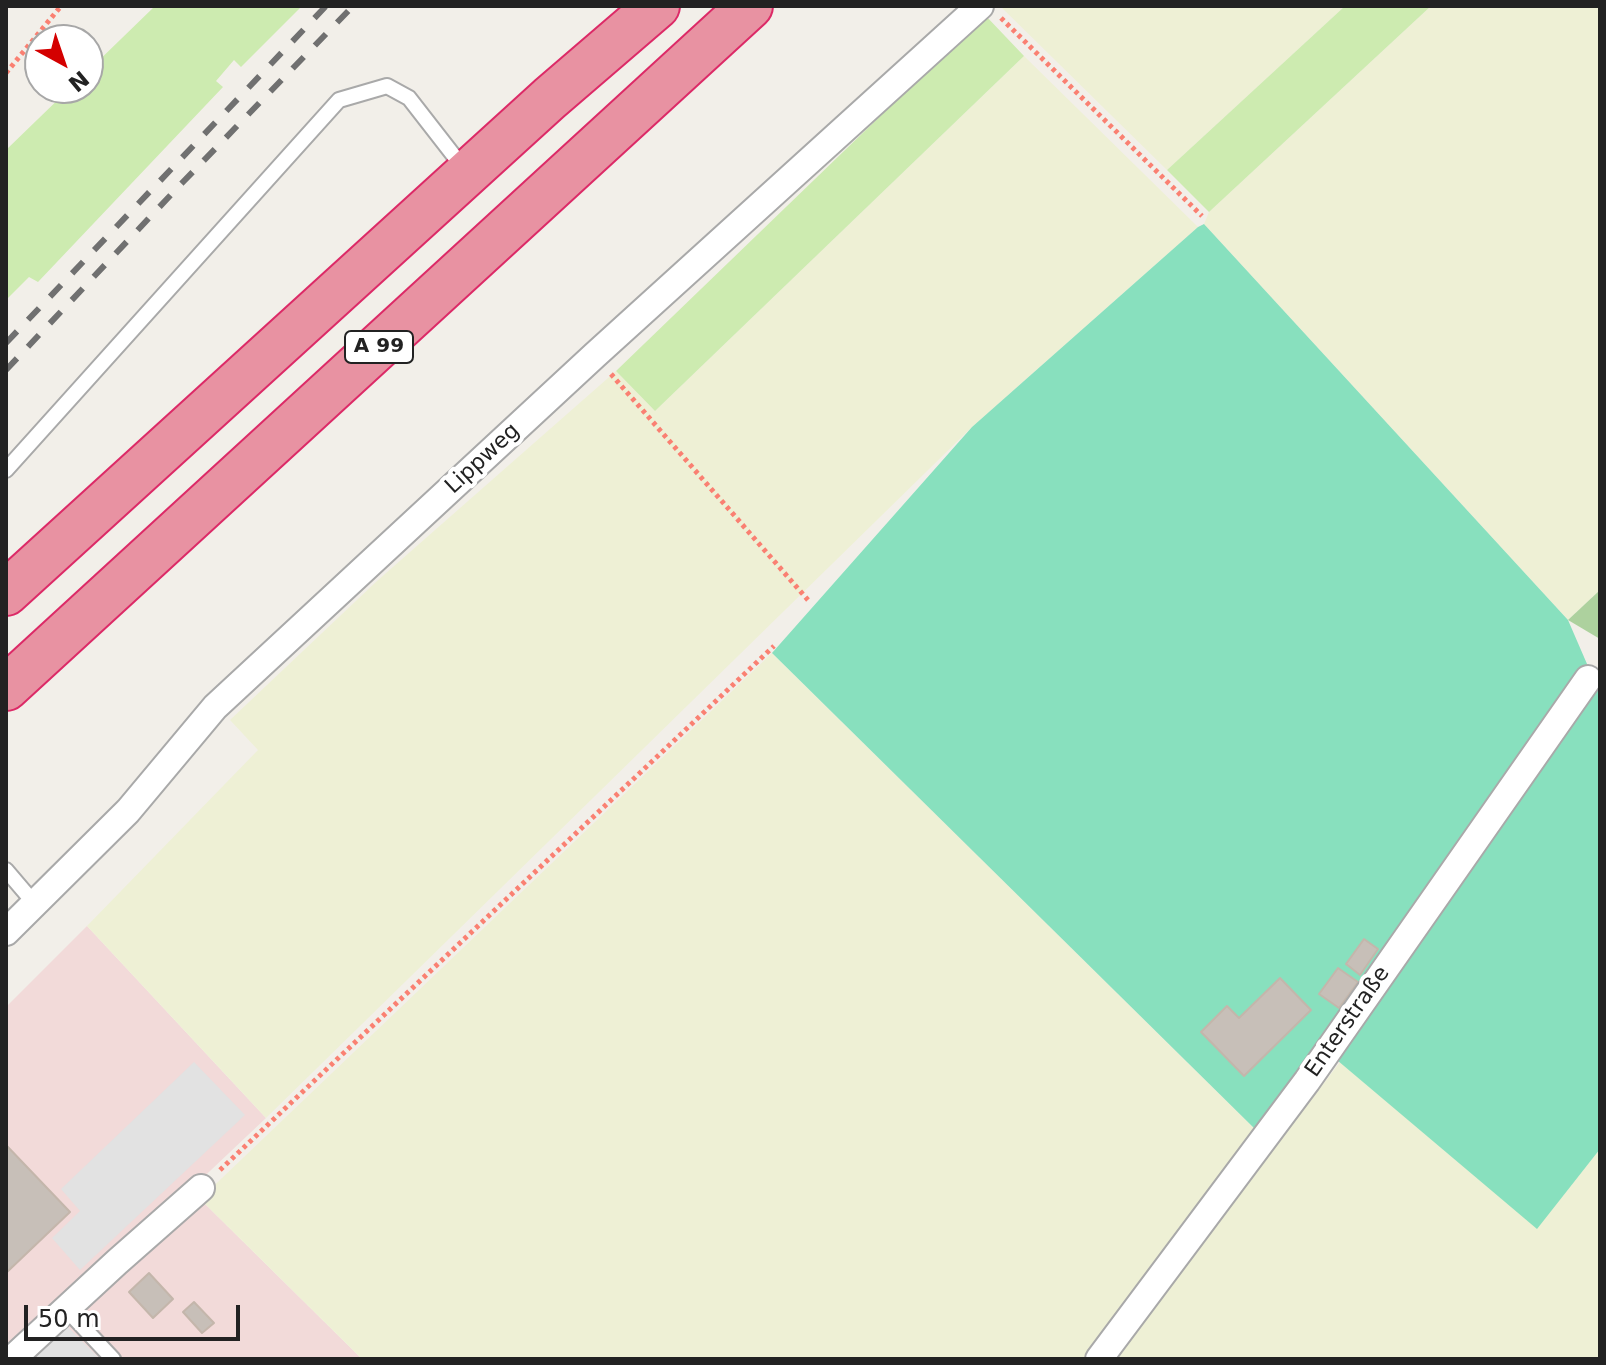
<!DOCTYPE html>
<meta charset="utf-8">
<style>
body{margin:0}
#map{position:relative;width:1606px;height:1365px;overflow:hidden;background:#f2efe9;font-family:"DejaVu Sans",sans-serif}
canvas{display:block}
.frame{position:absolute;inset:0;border:8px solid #222;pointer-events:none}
.north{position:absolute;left:24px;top:24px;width:80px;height:80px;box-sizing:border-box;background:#fff;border:2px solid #a7a7a7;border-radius:50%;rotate:140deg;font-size:22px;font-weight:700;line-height:32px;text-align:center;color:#222}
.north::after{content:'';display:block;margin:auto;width:28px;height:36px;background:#d40000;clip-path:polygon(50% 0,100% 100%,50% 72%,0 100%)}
.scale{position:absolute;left:24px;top:1305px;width:216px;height:36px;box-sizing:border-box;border:4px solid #222;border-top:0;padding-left:10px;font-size:24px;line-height:28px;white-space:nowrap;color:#222;-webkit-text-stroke:6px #fff;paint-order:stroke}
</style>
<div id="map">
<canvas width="1606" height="1365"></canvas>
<div class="frame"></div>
<div class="north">N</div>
<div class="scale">50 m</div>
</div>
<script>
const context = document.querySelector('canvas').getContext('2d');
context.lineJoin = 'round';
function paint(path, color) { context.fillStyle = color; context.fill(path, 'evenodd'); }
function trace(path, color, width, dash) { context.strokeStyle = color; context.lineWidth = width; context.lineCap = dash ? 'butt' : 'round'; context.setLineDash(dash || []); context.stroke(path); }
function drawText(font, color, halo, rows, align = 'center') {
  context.font = font + ' "DejaVu Sans",sans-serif'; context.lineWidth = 8; context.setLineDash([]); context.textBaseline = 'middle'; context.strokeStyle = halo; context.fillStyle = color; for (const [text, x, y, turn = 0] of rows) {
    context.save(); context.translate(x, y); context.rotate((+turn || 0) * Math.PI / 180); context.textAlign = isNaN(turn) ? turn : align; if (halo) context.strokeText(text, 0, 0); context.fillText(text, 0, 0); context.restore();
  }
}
paint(new Path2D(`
 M87,926L266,1118L192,1188L200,1199L362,1359H6V1007Z`), '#f2dad9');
paint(new Path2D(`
 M1000,6H1345L1167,170Z
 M1431,6H1600V590L1568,620L1204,224L1209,212Z
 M1024,56L1198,227L972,427L266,1118L87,926L258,750L230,720L377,581L616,371L655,411Z
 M772,653L1256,1130L1085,1359H362L200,1199Z
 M1340,1062L1537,1228L1600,1149V1359H1113Z`), '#eef0d5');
paint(new Path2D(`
 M155,6H302L241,67L234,60L216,81L223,87L38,282L29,277L6,300V150L70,88H88V71Z
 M1345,6H1431L1209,212L1167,170Z
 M985,15L1024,56L655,411L616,371Z`), '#cdebb0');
paint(new Path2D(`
 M1600,590V639L1568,620Z`), '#add19e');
paint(new Path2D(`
 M1204,224L1568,620L1600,694V1149L1537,1229L1318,1044L1256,1130L772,653L972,427L1198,227Z`), '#88e0be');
paint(new Path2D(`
 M194,1062L245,1115L80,1270L52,1238L80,1211L61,1189Z
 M65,1324L100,1359H29Z`), '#e2e2e2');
const building = new Path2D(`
 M1364,939L1378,949L1360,975L1346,964Z
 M1338,968L1358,982L1339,1008L1319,994Z
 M1280,978L1311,1010L1244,1076L1201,1032L1227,1006L1239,1018Z
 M6,1145L70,1212L6,1273Z
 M149,1273L173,1299L153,1318L129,1292Z
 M194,1302L214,1323L202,1333L183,1312Z`);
paint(building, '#c7bfb8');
trace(building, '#c4b6ab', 2);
const service = new Path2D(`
 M6,470L339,100L387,86L409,98L465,170
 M6,870L35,904
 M66,1309L113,1359`);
const minor = new Path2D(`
 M6,932L128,811L215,707L595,355L980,6
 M12,1359L117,1262L201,1188
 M1099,1359L1307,1081L1588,679`);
const motorway = new Path2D(`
 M6,593L550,98L657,6
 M6,688L750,6`);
trace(service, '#a9a9a9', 18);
trace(minor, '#a9a9a9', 30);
trace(motorway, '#dc2a67', 48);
trace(new Path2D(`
 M1001,18L1202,216
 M6,73L61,6
 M611,374L808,600
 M220,1170L774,646`), '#fa8072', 5, [4, 4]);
trace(service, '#fff', 14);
trace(minor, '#fff', 26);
trace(motorway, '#e892a2', 44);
trace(new Path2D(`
 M6,343L326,6
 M6,370L182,183L353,6`), '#707070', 6, [16, 16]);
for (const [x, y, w] of [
 [379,347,68]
]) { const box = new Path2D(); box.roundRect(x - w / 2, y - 16, w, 32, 6); context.fillStyle = '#fff'; context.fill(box); trace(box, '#222', 2); }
drawText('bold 20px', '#222', null, [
 ["A 99",379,347]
]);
drawText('22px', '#222', '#fff', [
 ["Lippweg",483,459,-43],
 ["Enterstraße",1348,1022,-55]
]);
</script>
